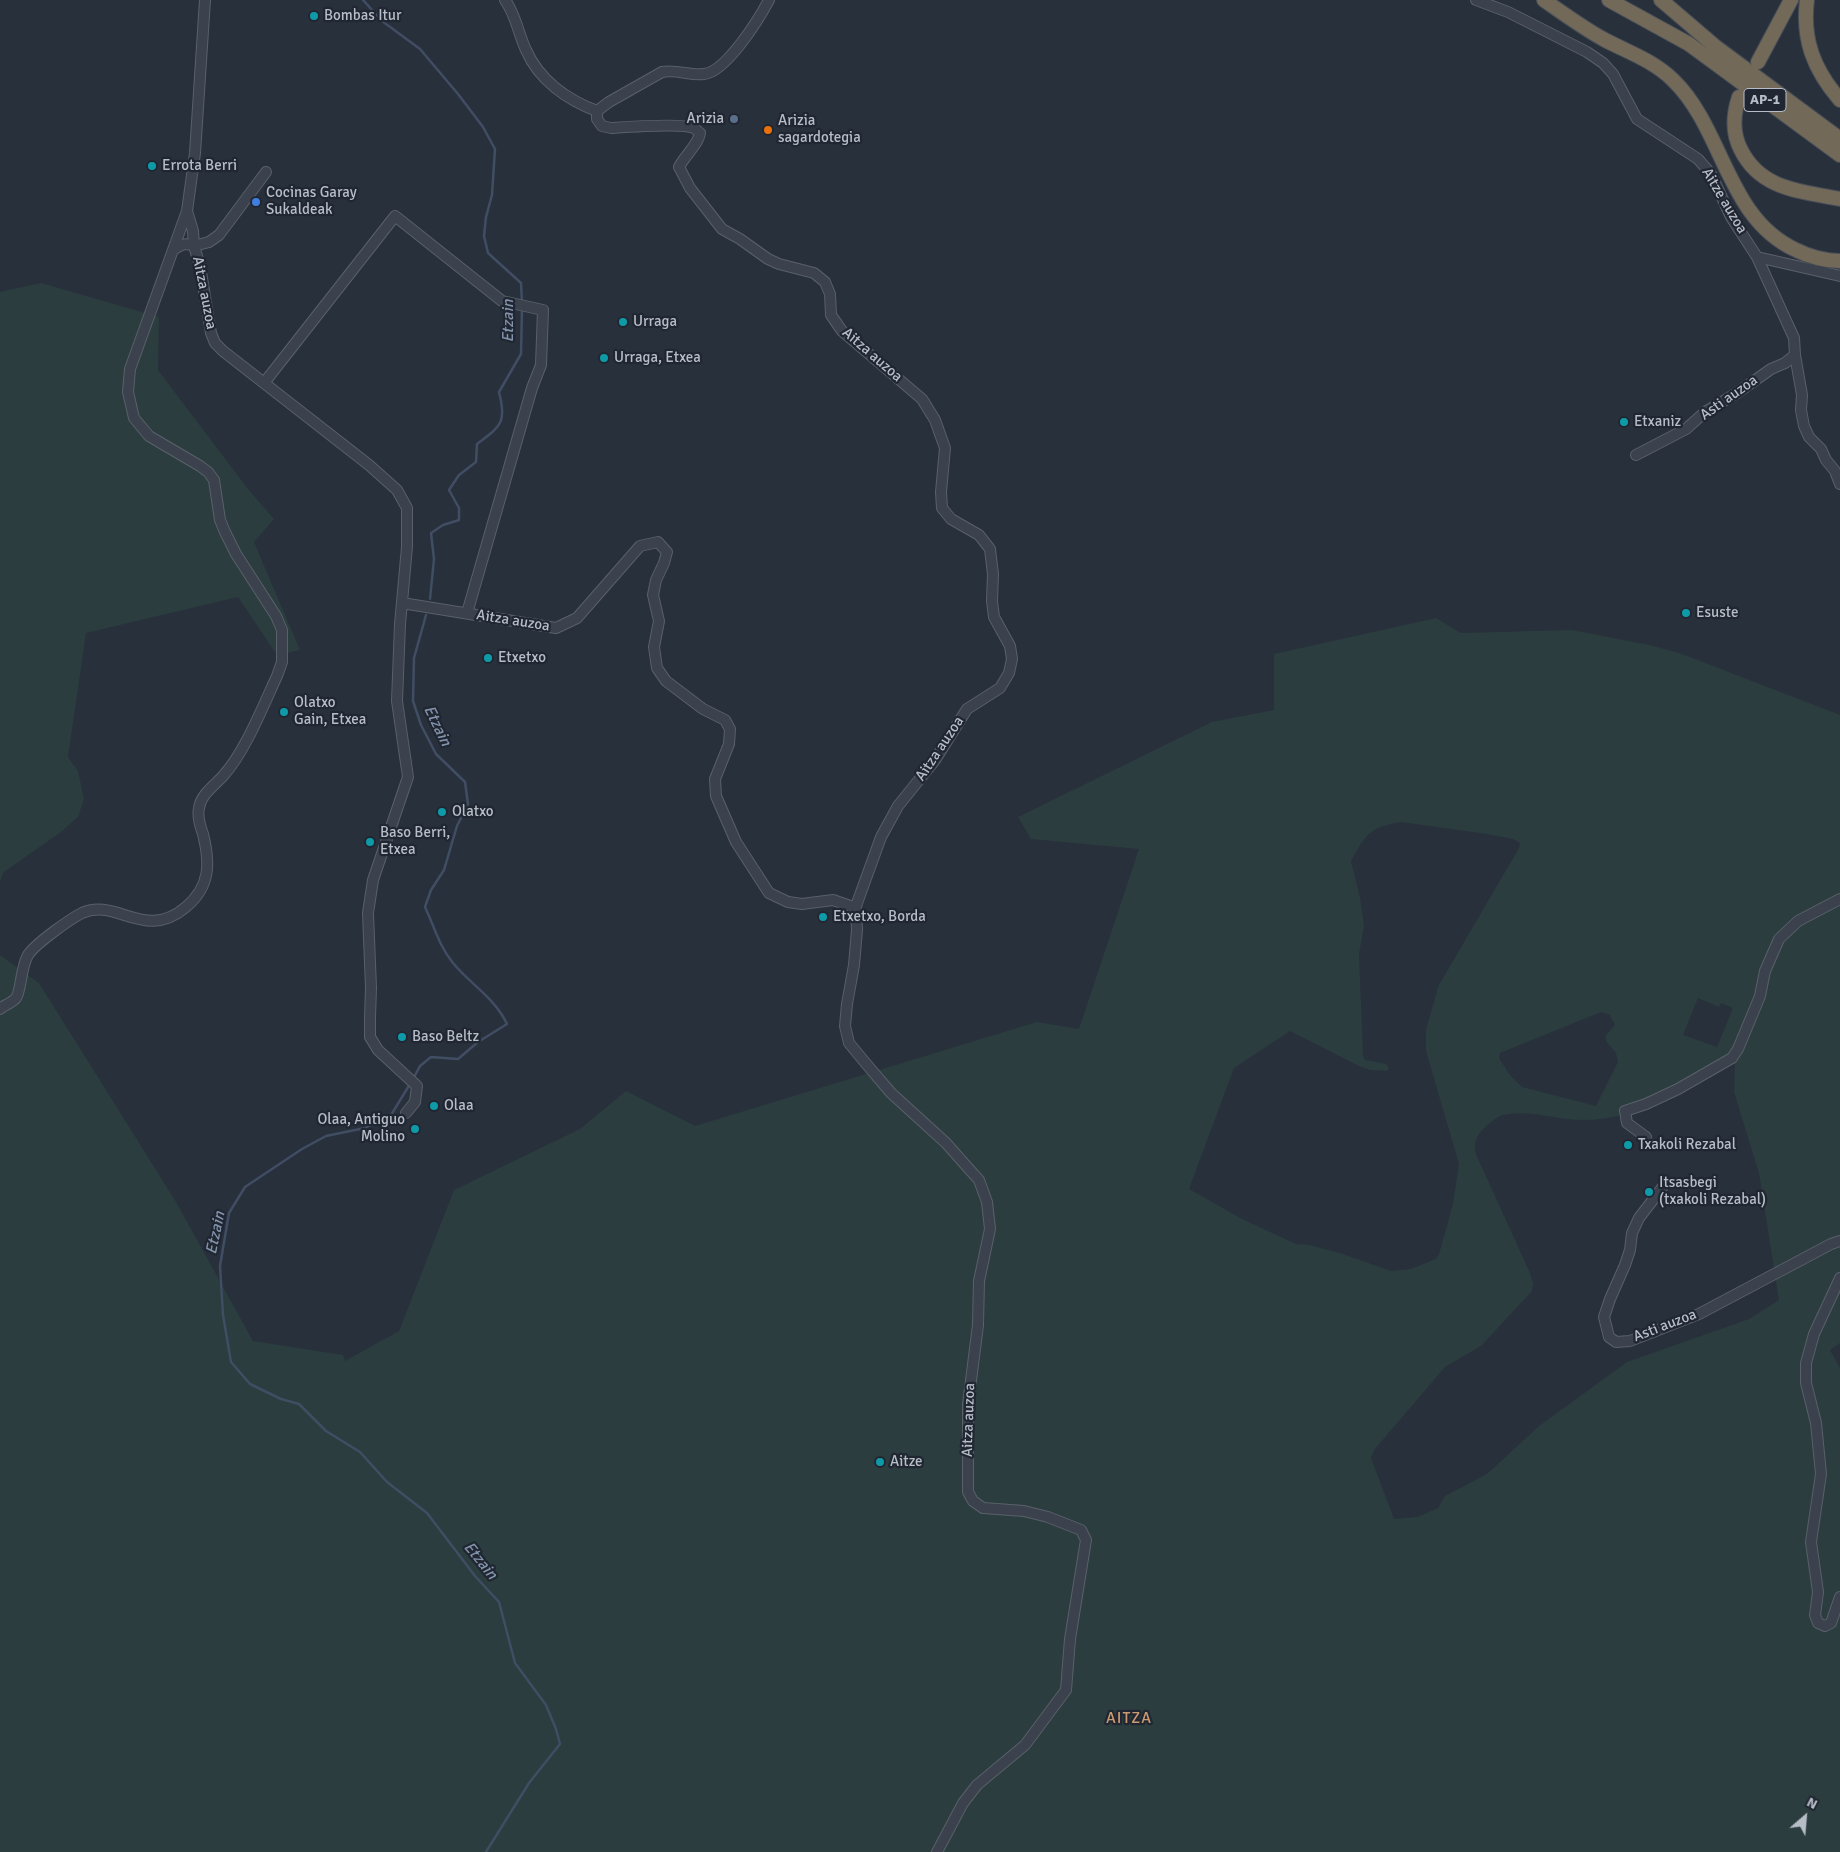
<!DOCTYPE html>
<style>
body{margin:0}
#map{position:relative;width:1840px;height:1852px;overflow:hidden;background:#28303c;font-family:Signika,sans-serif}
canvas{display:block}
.north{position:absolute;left:1780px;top:1792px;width:50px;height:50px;-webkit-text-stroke:4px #202732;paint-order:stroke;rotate:27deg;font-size:14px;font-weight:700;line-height:20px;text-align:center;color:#b7bdc7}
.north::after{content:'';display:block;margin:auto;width:18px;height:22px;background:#b7bdc7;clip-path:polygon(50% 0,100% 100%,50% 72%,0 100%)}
</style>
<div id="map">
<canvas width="1840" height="1852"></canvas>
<div class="north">N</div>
</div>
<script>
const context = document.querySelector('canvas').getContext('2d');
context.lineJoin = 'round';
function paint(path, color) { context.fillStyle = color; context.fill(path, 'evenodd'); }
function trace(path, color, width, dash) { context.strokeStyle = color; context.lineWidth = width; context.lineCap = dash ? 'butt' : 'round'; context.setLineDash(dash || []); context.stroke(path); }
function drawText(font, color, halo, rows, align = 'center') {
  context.font = font + ' Signika,sans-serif'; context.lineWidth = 4.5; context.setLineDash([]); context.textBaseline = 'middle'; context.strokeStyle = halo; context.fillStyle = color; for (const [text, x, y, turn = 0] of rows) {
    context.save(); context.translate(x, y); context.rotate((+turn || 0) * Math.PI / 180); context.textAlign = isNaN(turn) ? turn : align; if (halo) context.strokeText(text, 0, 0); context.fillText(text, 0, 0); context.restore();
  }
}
paint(new Path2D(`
 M41,283L159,317L158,370L248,489L274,519L254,542L300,650L277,655L238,597L86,633L68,757L78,771L84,799L78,817L61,832L4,872L0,881V292Z
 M1436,618L1461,633L1572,630L1654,646L1682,654L1840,715V1343L1830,1350L1840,1368V1852H0V955L39,983L176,1202L253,1341L343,1355L345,1361L399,1331L454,1190L580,1129L626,1091L695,1126L1037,1022L1079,1029L1139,849L1031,839L1018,817L1212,722L1274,710V654ZM1401,822L1487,834L1513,839L1520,843L1519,848L1439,985L1426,1029V1051L1459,1164L1453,1204L1439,1254L1436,1259L1411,1269L1391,1271L1343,1254L1309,1245L1296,1244L1242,1219L1189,1189L1234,1068L1290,1031L1359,1066L1370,1070L1387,1071L1389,1068L1386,1064L1365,1060L1363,1056L1359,954L1364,926L1360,898L1351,861C1366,834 1370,827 1401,822ZM1698,998L1719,1007L1721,1003L1733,1008L1717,1047L1683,1035ZM1601,1012L1610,1015L1615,1025L1606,1035V1041L1616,1053L1618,1062L1596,1106L1522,1087L1509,1074L1499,1058L1500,1053ZM1735,1063L1734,1092L1759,1173L1779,1300L1749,1319L1627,1362L1539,1426L1487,1474L1445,1496L1438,1508L1418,1517L1394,1519L1371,1458L1374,1450L1445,1367L1481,1346L1532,1291L1533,1283L1530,1273L1475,1152C1475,1148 1475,1143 1476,1140C1478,1132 1495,1117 1503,1115C1530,1109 1556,1120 1583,1120C1638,1120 1687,1088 1735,1063Z`), '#2b3d3e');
trace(new Path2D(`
 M363,0L382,21L420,49L458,94L483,127L495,149L492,195L486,217L484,236L488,253L521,283L522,303
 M430,599L434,559L431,533L443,525L459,520V508L449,490L459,475L476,462L477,444C501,426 507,423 499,392L521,354L522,308
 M413,1079L420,1066L431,1057L458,1059L478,1042L507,1024C495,998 470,984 453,963C439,946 434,926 425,907L431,890L444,870L457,826L468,804L465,782L436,754L421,725L413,701L414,658L426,615
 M410,1084L391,1115L365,1128L326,1136L302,1149L245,1187L229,1213L220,1266L223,1315L231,1362L250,1384L281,1399L299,1404L326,1431L360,1452L387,1482L427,1513L475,1576L499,1602L515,1663L546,1705L556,1729L560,1744L529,1783L486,1852`), '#404d63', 2.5);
const minor = new Path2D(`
 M505,0C516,15 518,33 526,50C539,80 567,100 597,111
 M769,0C759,19 726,72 704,74C690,76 677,69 662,72L609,102L597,111V119L602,126L611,128C626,127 683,123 694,128C696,129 698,132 700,133C699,143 684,157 679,167L690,188L722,229L740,239L768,259L779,264L814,273L825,282L830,294L831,315L842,331L922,399L935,420L945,448L941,492L942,508L951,519L979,535L990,549L993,574L992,601L994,617L1010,646L1012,659L1009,673L1000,688L967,709L935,760L898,806L881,837L856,906L857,930L854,965L847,1004L845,1026L849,1043L863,1060L891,1093L946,1143L969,1169L979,1180L987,1202L990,1229L979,1281L978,1325L968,1404V1492L973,1501L983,1508L1024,1511L1048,1517L1081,1530L1086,1540L1070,1639L1066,1690L1025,1745L977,1785L963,1803L937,1852
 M1476,0L1508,12L1587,52L1603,63L1613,74L1637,119L1698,159L1711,174L1731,217L1757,257L1840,276
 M187,211L193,231L194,246L209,242L219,235L266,172
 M173,250C181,245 185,242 194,246L200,266L211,333L215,343L223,351L369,465L397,490L407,508V547L400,624L397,701L408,777L373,880L368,913L371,988L370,1017V1037L378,1050L417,1086L415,1102L406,1113
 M1757,257L1794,338L1795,355L1802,395L1801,410L1804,426L1809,437L1821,449L1826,460L1835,471L1840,484
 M264,383L395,216L502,301L543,310L541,365L532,388L467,613
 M1636,455L1686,429L1705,412L1737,393L1771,369L1785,363L1795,355
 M402,603L556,628L577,618L640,546L658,542L667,552L664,563L656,580L653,595L659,621L654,647L657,668L666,681L703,709L725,720L730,729L729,744L715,779L716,796L736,842L769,893L788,902L802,904L833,900L856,908
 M0,1009C4,1005 12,1003 16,998C21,992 21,966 28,955C35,944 70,919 82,913C116,897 145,942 186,907C211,886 210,862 203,834C200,826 197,817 199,808C201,794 215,785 223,776C245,752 263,706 277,676L282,662V630L276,616L236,554L225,532L220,520L214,480L208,472L200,466L149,436L134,418L128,392L130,369L187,211L195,153L205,0
 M1646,1137L1627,1123L1625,1111L1646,1104L1678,1089L1732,1058L1738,1049L1760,996L1765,971L1779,939L1798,921L1840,899
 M1662,1188L1639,1218L1632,1233L1630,1250L1625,1265L1610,1299L1604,1317L1609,1337L1616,1342L1630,1341L1699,1314L1831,1244L1840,1241
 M1840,1278L1814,1334L1806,1363V1383L1816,1423L1821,1474L1811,1542L1818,1592L1815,1615L1818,1623L1825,1626L1831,1623L1840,1597`);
const highway = new Path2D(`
 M1544,0C1564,14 1583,28 1605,40C1628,52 1654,61 1673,80C1724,129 1726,218 1796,250C1810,257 1825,261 1840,261
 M1609,0L1689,44L1840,155
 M1661,0L1716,47L1840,139
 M1807,0C1802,40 1814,70 1840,100
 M1758,62L1791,0
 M1739,97C1733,115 1732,133 1741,150C1761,190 1801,191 1840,199`);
trace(minor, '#59606a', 12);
trace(highway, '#464d57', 16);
trace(minor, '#3b424d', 10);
trace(highway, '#726959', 14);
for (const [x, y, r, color] of [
 [314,16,5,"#0f9aa8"],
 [734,119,5,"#5c6f8a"],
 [768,130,5,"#e8710a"],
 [152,166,5,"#0f9aa8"],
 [256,202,5,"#3f7fe0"],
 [623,322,5,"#0f9aa8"],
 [604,358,5,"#0f9aa8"],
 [1624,422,5,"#0f9aa8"],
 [1686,613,5,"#0f9aa8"],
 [488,658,5,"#0f9aa8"],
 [284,712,5,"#0f9aa8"],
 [442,812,5,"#0f9aa8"],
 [370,842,5,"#0f9aa8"],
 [823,917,5,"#0f9aa8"],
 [402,1037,5,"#0f9aa8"],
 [434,1106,5,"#0f9aa8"],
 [415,1129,5,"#0f9aa8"],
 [1628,1145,5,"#0f9aa8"],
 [1649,1192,5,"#0f9aa8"],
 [880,1462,5,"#0f9aa8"]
]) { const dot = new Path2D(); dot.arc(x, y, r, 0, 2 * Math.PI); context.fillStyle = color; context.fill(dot); trace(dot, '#202732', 2); }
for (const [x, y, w] of [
 [1765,100,42]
]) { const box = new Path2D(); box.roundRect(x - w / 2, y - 11.5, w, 23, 4); context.fillStyle = '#202732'; context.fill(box); trace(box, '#b7bdc7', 1); }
drawText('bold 14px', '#b7bdc7', null, [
 ["AP-1",1765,100]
]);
drawText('15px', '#b7bdc7', '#202732', [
 ["Bombas Itur",324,16],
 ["Arizia",724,119,"right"],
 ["Arizia",778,121],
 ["sagardotegia",778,138],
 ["Errota Berri",162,166],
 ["Cocinas Garay",266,193],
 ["Sukaldeak",266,210],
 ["Urraga",633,322],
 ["Urraga, Etxea",614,358],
 ["Etxaniz",1634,422],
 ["Esuste",1696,613],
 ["Etxetxo",498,658],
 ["Olatxo",294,703],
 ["Gain, Etxea",294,720],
 ["Olatxo",452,812],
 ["Baso Berri,",380,833],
 ["Etxea",380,850],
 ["Etxetxo, Borda",833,917],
 ["Baso Beltz",412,1037],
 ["Olaa",444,1106],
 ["Olaa, Antiguo",405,1120,"right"],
 ["Molino",405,1137,"right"],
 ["Txakoli Rezabal",1638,1145],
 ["Itsasbegi",1659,1183],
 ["(txakoli Rezabal)",1659,1200],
 ["Aitze",890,1462]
], 'left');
drawText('15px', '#b7bdc7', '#202732', [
 ["Aitze auzoa",1724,201,59],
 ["Aitza auzoa",204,293,79],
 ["Aitza auzoa",872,355,41],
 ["Asti auzoa",1729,398,-35],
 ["Aitza auzoa",513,621,9],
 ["Aitza auzoa",940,749,-56],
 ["Asti auzoa",1665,1326,-21],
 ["Aitza auzoa",969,1420,-88]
]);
drawText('italic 16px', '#8393ab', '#202732', [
 ["Etzain",509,321,-90],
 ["Etzain",437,726,64],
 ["Etzain",216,1233,-78],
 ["Etzain",480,1561,51]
]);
context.letterSpacing = '1px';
drawText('16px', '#c99a71', '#202732', [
 ["AITZA",1129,1719]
]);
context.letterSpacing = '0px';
</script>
